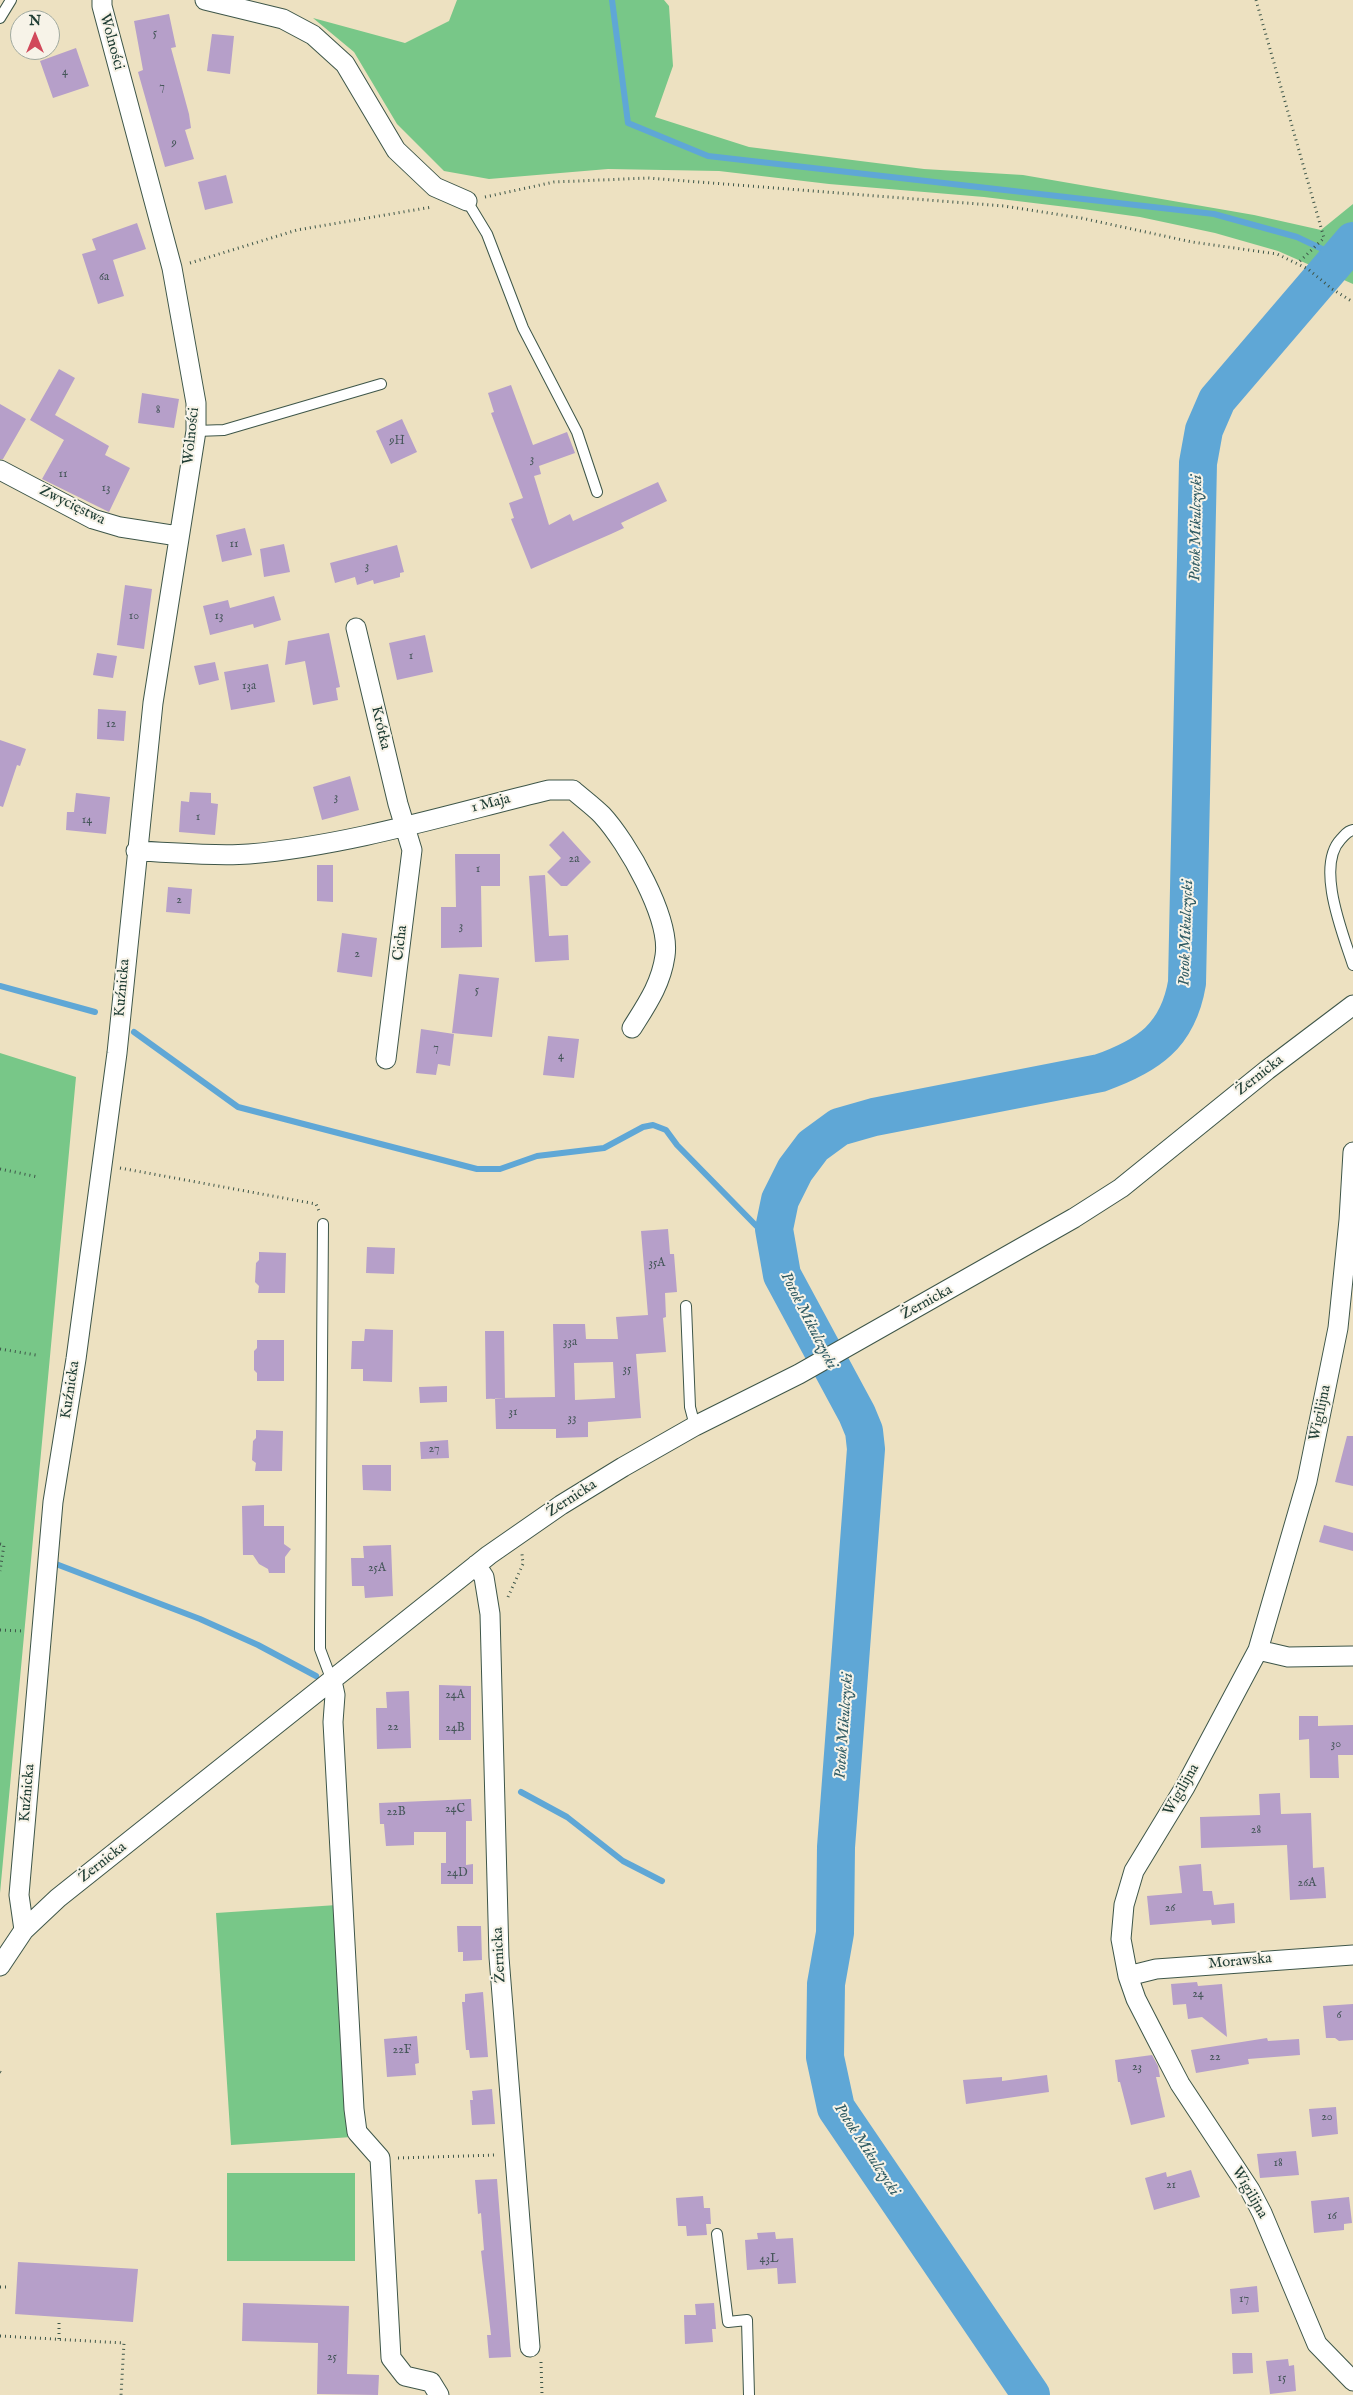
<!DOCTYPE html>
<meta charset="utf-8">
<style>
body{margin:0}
#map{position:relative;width:1353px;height:2395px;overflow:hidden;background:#ede1c1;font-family:"IM FELL English",serif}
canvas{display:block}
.north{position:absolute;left:10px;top:10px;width:50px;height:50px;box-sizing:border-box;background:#f7f3e8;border:1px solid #a1aaa0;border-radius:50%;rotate:0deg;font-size:14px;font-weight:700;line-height:20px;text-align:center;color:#1f3d34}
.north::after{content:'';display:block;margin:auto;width:18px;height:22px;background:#d1495b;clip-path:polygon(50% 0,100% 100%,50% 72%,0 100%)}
</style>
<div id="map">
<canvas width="1353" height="2395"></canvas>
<div class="north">N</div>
</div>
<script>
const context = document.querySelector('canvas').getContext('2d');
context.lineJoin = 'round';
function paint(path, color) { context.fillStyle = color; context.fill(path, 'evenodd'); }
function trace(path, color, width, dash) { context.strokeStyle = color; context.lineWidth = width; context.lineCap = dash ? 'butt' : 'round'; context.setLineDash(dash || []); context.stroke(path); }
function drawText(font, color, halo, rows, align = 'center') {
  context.font = font + ' "IM FELL English",serif'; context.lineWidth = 4; context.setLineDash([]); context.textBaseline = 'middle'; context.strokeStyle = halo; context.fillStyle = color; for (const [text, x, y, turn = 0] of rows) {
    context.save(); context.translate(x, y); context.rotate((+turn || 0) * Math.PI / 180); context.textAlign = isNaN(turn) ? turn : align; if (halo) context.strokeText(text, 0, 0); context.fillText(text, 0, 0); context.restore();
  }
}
paint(new Path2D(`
 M457,0H664L669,6L673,66L655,117L749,147L924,169L1023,175L1254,215L1321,230L1353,204V284L1278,251L1215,233L1140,217L1083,209L984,197L829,184L719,171L608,169L489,179L444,171L397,124L354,52L313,18L405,43L449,21Z
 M0,1053L76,1077L0,1893Z
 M337,1905L352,2137L231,2145L216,1913Z
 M227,2173H355V2261H227Z`), '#78c788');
trace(new Path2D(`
 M612,0L628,123L708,156L1214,214L1297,237L1339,257
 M0,986L95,1012
 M134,1032L238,1107L477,1169H500L537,1156L604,1148L643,1127L653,1125L666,1130L677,1145L776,1246
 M56,1564L200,1619L258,1645L316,1676
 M521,1792L567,1817L623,1861L662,1881`), '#5fa7d6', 6);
trace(new Path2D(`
 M1031,2395L836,2108L825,2057L826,1984L835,1933L836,1847L866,1449L864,1431L857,1414L782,1275L774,1229L780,1200L795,1170L813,1146L839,1127L874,1117L1100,1073C1148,1056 1178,1036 1187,983L1198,463L1204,430L1217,400L1353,241`), '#5fa7d6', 38);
paint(new Path2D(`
 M169,14L176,47L171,48L189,114L191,128L185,130L194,159L165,167L138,72L143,70L134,21Z
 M212,34L234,36L230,74L207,71Z
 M76,48L89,86L53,98L40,61Z
 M226,175L233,203L205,210L198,182Z
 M137,223L146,249L113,260L124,296L98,304L82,254L96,250L92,239Z
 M59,369L75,378L55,415L109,446L105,455L130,468L109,512L42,479L64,440L30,420Z
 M511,385L533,445L567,432L575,453L539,466L541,474L534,476L549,525L570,514L573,521L658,482L667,501L621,523L624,528L611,534L531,569L511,519L514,518L509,503L523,498L491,413L494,412L488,393Z
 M142,393L179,399L174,428L138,423Z
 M0,404L26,419L3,459H0Z
 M402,419L417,452L391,464L376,431Z
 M245,528L252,555L222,562L216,535Z
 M284,544L290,572L264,577L260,549Z
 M397,545L404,572L400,573V577L374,584L373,580L357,585L355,577L335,583L330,563Z
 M125,585L152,589L144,649L117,645Z
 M274,596L281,620L254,628L253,624L210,635L203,606L228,600L230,608Z
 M329,633L340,687L336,688L338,700L313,705L305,661L285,665L288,641Z
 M425,635L433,672L397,680L389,643Z
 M97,653L117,656L113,678L93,675Z
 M215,662L219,680L199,685L194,666Z
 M268,664L275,702L231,710L224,672Z
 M98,709L126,711L124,741L97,739Z
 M0,740L26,749L20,766L17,765L3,807L0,806Z
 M350,776L359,810L322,820L313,787Z
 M190,792L211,793V803L218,804L215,835L179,832L181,801L189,802Z
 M76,793L110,797L106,834L66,830L67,812H74Z
 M563,831L591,862L567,886H561L547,872L561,858L549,845Z
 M455,854H500V886H481L482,947L441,948V907H456Z
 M317,865H333V902L317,901Z
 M545,875L549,936L568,935L569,960L535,962L529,876Z
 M168,887L192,889L190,914L166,912Z
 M342,933L377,938L372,977L337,972Z
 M459,974L499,978L492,1037L452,1033Z
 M421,1029L454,1034L450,1066L438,1064L436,1075L416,1073Z
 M548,1036L579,1039L574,1078L543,1075Z
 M668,1229L670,1254H674L677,1292L665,1293L666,1317L663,1318L666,1352L636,1354L641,1418L588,1422V1437L556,1438V1429H496L495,1398L555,1397L553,1324H585L586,1339H618L616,1317L648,1315L641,1231ZM613,1362L615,1398L575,1400L574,1363Z
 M367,1247L395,1248L394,1274L366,1273Z
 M259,1252L286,1253L285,1293H258L259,1286L255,1282L256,1263L259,1260Z
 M365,1329L393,1330L392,1382L363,1381V1369H351L352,1341H364Z
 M485,1331H504L505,1398L486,1399Z
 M257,1340H284V1381H257V1373L254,1370V1351L257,1348Z
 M447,1386V1402L420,1403L419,1387Z
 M256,1430L283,1431L282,1471H255L256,1463L252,1460L253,1441L256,1438Z
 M1347,1436H1353V1486L1335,1482Z
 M448,1440L449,1458L421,1459L420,1442Z
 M362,1465H391V1491L363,1490Z
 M264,1505V1526H284V1544L291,1549L285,1557V1573H269L268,1569L259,1564L253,1555H243L242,1506Z
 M1324,1525L1353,1533V1551L1319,1542Z
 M391,1545L393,1596L365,1598L364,1586H352L351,1558H364L363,1546Z
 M439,1685L471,1686V1740H439Z
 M409,1691L411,1748L377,1749L376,1708H387L386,1692Z
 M1299,1716H1318V1726L1353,1725V1755H1338L1339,1778H1310L1309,1739L1299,1740Z
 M1280,1793L1281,1814L1311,1813L1313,1868L1324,1867L1326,1898L1290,1900L1287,1845L1201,1848L1200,1817L1260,1815L1259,1794Z
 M471,1799L472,1821H466V1865L473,1864V1884H441V1863H446V1832H414V1845L386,1846L384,1824H380L379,1803Z
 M1201,1864L1203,1891H1212L1214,1905L1234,1903L1235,1923L1212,1925L1211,1920L1150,1925L1147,1896L1182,1893L1179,1866Z
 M457,1926H481L482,1960L463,1961V1952H458Z
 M1197,1982L1198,1986L1222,1984L1227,2037L1202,2017L1188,2019L1186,2004L1173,2005L1171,1984Z
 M483,1992L488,2057L470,2058L469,2050H466L462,2002H465V1994Z
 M1353,2004V2040L1339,2041L1335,2038H1326L1323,2006Z
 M417,2036L419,2063L415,2064L416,2075L387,2077L384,2039Z
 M1267,2038L1268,2041L1299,2039L1300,2055L1248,2059L1249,2064L1196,2073L1191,2050Z
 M1152,2055L1158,2066L1160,2077H1156L1165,2117L1131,2125L1120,2082H1118L1115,2060Z
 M1047,2075L1049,2092L966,2104L963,2080L1002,2077V2081Z
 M492,2089L495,2124L472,2125L470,2100H473L472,2091Z
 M1336,2107L1338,2134L1312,2137L1309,2109Z
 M1296,2151L1299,2175L1260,2178L1257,2154Z
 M1191,2170L1200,2197L1154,2210L1145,2178L1166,2172L1167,2177Z
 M497,2179L511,2357L489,2358L487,2335H491L481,2251L484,2250L481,2213L478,2214L475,2180Z
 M703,2196L704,2208H710L711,2224H706L707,2235L687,2236L686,2226H678L676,2198Z
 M1349,2197L1352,2223L1344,2224V2230L1314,2233L1311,2201Z
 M775,2232L776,2239L793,2238L796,2283L778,2284L777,2268L747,2270L745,2240L758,2239L757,2233Z
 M18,2262L138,2269L133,2322L15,2314Z
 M1257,2286L1259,2312L1232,2314L1230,2289Z
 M243,2303L349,2306L347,2374L379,2375L378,2395L317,2394L318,2343L242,2341Z
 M714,2303L716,2329H712L713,2342L685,2344L684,2315H696L695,2304Z
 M1232,2353H1252L1253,2373L1233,2374Z
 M1288,2359L1289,2366L1294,2365L1296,2391L1270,2394L1266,2361Z`), '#b69fc9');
const lane = new Path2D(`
 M0,18L11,0
 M467,201L487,234L523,328L577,432L597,492
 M196,431L224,430L381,384
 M1353,830C1347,831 1345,835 1341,839C1315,866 1343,934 1353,965
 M323,1224L320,1629V1649L332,1681
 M686,1306L690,1407L695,1426
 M717,2234L728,2322L747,2320L749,2395`);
const street = new Path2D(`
 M205,0L283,19L313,35L345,64L396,150L435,187L467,201
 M0,470L93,519L120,527L178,536
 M356,628L398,804L412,850L386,1059
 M136,851C172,852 214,857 249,854C351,845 450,814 549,790H573C582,798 593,806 602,815C627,842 671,918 665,956C661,984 647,1004 632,1028
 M1353,1152L1349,1220L1338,1328L1307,1481L1258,1650L1185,1787L1134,1871L1124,1905L1121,1939L1128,1976L1136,1999L1154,2034L1180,2084L1250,2190L1262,2213L1317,2344L1353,2381
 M476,1565L484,1577L490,1614L499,1957L530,2347
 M1258,1650L1288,1657L1353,1656
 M332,1681L335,1695L333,1722L354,2109L357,2132L380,2158L391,2358L405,2376L431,2382L439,2395
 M24,1930L19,1895L53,1502L76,1359L117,1053L153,703L196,431V403L172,268L102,6V0
 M0,1966L24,1930L58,1898L489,1555L561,1505L623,1467L695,1426L799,1374L1074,1218L1121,1188L1267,1070L1353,1005
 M1128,1976L1156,1969L1353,1955`);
trace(lane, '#3e5649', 12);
trace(street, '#3e5649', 21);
trace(new Path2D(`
 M1256,0L1324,238L1298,263
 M485,197L554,182L648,178L1004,206L1081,218L1192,242L1277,254L1308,269L1332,289L1353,302
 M190,263L297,230L432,207
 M120,1168L316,1204L319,1211
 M0,1169L38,1177
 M0,1349L36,1355
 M0,1544L4,1545L0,1571
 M508,1597L523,1564L522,1554
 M0,1630L23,1631
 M0,2072L3,2074
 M398,2158L497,2155
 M0,2287H7
 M0,2336L124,2343L121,2395
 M59,2339V2322
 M541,2362L542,2395`), '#3e5649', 3, [1, 4]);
trace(lane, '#fff', 10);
trace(street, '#fff', 19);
drawText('12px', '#455659', null, [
 ["5",155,34],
 ["4",65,73],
 ["7",162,88],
 ["9",174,144],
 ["6a",104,278],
 ["8",158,411],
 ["9H",397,442],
 ["3",532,460],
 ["11",63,475],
 ["13",106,489],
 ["11",234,545],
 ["3",367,567],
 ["10",134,617],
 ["13",219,617],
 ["1",411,657],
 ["13a",249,687],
 ["12",111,725],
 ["3",336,798],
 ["1",198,818],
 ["14",87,821],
 ["2a",574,860],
 ["1",478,870],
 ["2",179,901],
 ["3",461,927],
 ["2",357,955],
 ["5",477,991],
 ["7",436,1049],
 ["4",561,1057],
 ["35A",657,1264],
 ["33a",570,1343],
 ["35",627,1370],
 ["31",513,1413],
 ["33",572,1419],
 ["27",434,1450],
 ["25A",377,1569],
 ["24A",455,1696],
 ["22",393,1728],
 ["24B",455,1729],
 ["30",1336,1745],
 ["24C",455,1810],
 ["22B",396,1813],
 ["28",1256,1831],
 ["24D",457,1874],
 ["26A",1307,1884],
 ["26",1170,1909],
 ["24",1198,1995],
 ["6",1339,2016],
 ["22F",402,2051],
 ["22",1215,2058],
 ["23",1137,2068],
 ["20",1327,2118],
 ["18",1278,2164],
 ["21",1171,2186],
 ["16",1332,2217],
 ["43L",769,2260],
 ["17",1244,2300],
 ["25",332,2358],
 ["15",1282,2379]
]);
drawText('15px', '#1f3d34', '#f7f3e8', [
 ["Wolności",111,42,75],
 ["Wolności",192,436,-84],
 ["Zwycięstwa",72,506,26],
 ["Krótka",380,728,77],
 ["1 Maja",491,804,-14],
 ["Cicha",401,943,-83],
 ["Kuźnicka",123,988,-85],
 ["Żernicka",1260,1076,-38],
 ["Żernicka",927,1303,-29],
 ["Kuźnicka",71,1390,-81],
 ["Wigilijna",1321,1413,-78],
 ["Żernicka",572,1499,-33],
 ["Wigilijna",1182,1790,-60],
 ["Kuźnicka",28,1793,-85],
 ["Żernicka",103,1863,-38],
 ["Żernicka",500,1955,-93],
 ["Morawska",1240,1962,-5],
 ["Wigilijna",1249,2193,60]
]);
drawText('italic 16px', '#325d65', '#f7f3e8', [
 ["Potok Mikulczycki",1197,528,-89],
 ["Potok Mikulczycki",1187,933,-88],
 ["Potok Mikulczycki",808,1321,63],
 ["Potok Mikulczycki",845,1726,-86],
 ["Potok Mikulczycki",866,2150,57]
]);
</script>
